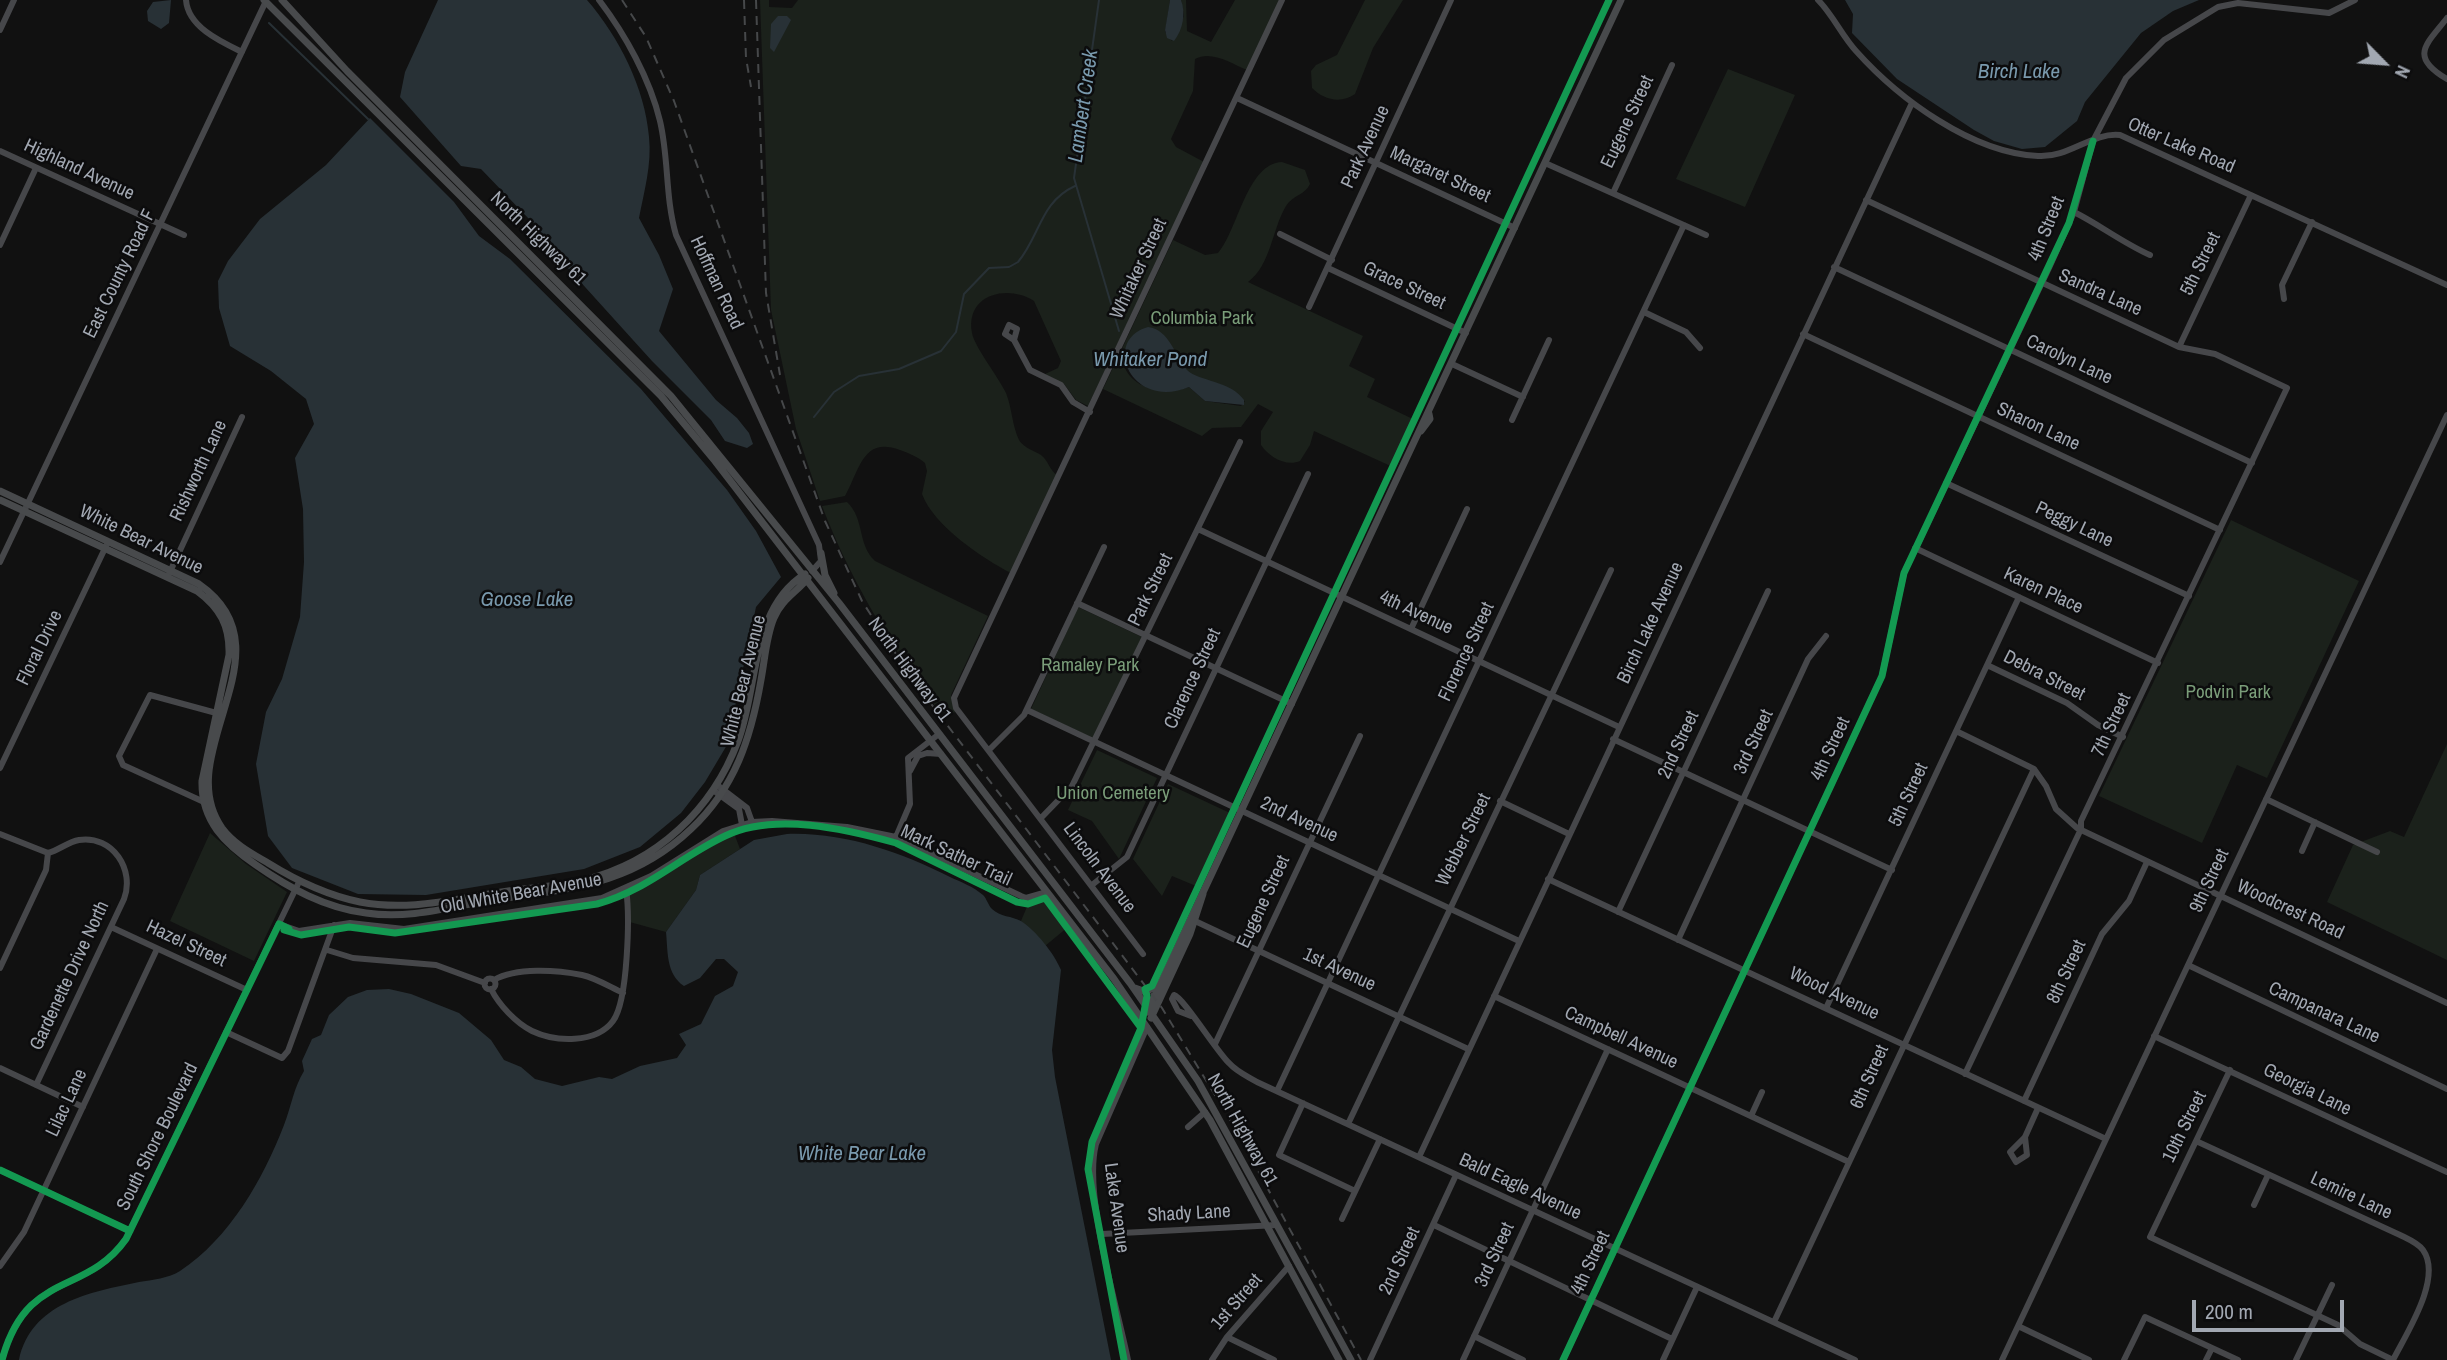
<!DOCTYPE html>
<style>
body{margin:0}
#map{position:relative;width:2447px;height:1360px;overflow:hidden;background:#111;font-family:"Archivo Narrow",sans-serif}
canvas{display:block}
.north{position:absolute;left:2349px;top:28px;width:70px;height:70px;-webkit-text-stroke:5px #0c0c0d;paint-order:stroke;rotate:115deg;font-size:19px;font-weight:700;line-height:28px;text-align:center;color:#a2a8b2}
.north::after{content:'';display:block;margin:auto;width:24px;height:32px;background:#a2a8b2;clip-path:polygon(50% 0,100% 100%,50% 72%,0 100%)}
.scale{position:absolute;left:2192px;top:1300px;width:152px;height:32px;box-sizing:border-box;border:4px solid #a2a8b2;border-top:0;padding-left:9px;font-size:21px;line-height:24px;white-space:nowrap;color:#a2a8b2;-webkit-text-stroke:5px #0c0c0d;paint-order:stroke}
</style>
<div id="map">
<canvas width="2447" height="1360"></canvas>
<div class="north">N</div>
<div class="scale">200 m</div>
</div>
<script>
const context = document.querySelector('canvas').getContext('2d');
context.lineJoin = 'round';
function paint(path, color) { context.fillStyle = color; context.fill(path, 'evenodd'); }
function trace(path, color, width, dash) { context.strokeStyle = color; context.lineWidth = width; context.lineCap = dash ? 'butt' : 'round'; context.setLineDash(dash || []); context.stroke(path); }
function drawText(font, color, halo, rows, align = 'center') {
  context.font = font + ' "Archivo Narrow",sans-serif'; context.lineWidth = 5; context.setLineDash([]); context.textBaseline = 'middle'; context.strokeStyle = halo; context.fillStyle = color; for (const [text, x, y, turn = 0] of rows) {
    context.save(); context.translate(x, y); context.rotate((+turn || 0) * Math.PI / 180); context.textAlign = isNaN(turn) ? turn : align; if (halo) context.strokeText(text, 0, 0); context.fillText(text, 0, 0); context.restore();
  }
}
paint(new Path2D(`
 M760,0H769V7L792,8L798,0H1170L1165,32L1172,41L1184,16L1181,0H1186L1187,31L1211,42L1235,0H1280L1247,70C1231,63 1211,50 1195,59L1193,91L1171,139L1176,147L1204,162L1088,406L1076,400L1064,384L1045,374L1058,368L1061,361L1034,301C1008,284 965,294 972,333C974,346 999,378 1006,393C1012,408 1012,425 1019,440C1024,448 1033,450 1041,455C1049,461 1049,470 1057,475L1011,573C983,559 933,525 922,494L927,471L925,463C918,457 909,453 900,450C863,436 860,469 845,496L820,501L796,429L771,310Z
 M1365,0H1403L1373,48L1355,94C1341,104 1324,100 1312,88L1311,71L1316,65L1337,55Z
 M1728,69L1795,95L1745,207L1676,179Z
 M1282,162L1305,170L1310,184C1305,195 1293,195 1286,206C1272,229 1271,265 1248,282L1363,336L1349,366L1375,379L1367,397L1417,421L1395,468L1314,431L1310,445L1300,461C1286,467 1269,457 1261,445V431L1273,412L1258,404L1241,427L1212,428L1202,436L1103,389L1173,240L1205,255L1218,253C1238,230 1247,163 1282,162ZM1125,368L1245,401L1241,406L1205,401L1189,387C1169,395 1135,391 1125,368Z
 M847,502C865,519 857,544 875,561L988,616L951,695L955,712L945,719C894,652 852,584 822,506Z
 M2231,520L2359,581L2267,778L2237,765L2202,843L2099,796Z
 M1078,607L1144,638L1095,739L1031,709Z
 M2447,744V960L2327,902L2353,845L2390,831L2404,837Z
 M1097,750L1157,778L1119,859L1092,821L1068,810Z
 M1168,784L1230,813L1196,886L1172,876L1162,896L1133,859Z
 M732,828L740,849L700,875L696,890L666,932L626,921V889Z
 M210,833L246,864L287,892L254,961L170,921Z
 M1039,896L1047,898L1068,927L1045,946L1021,921L1029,902Z`), '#1b211b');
paint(new Path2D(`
 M171,0L169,23L161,29L148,21L147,11L153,2Z
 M438,0H587C619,37 645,88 649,137C652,164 644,192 639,218L659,255L673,289L659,331L716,400L737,418L749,433L753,444L747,448L725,441L711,420L652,361L557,256L530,220L481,169L461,166L400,97L405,72Z
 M1170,0H1181C1186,13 1183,30 1174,41L1167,38L1165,30Z
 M1845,0H2199L2173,11L2141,33L2085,102L2077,121L2045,147L2022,149L1994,141L1974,130L1897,79L1852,33L1853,14Z
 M778,16H787L791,20L774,52L770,48L771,24Z
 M370,118L454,202L479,236L510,259L641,389L727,490L756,531L781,577L756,607L727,745L705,782L681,813L640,847L584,869L426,895L358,894L292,868L268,836L256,764L266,712L282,679L300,617L304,562L303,509L295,458L314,424L306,399L271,371L230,346L219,308L218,281L228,261L260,219L326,165Z
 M1148,327C1170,330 1174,355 1187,370C1198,381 1231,381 1244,400V405L1205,401L1189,387C1131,411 1101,340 1148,327Z
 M787,834C844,832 900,852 950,877C961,882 974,887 983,895C987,899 988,905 992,909C1000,917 1012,916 1021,921C1036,931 1054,953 1061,970L1052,1050L1055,1077L1111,1360H19C31,1303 90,1292 139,1282C152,1280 169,1278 180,1271C230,1238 263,1179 284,1125C291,1107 294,1087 304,1071L302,1061L312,1039L321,1035L329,1015L348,997L367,990L389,989L411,994L459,1013L491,1040L504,1060L521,1067L535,1079L562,1086L599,1077L612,1079L640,1066L677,1058L686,1045L679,1034L701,1024L715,996L733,986L738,972L724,959H716L700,978L684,986C666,974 668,952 666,932L696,890L700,875L754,840Z`), '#283136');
trace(new Path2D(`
 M1099,0L1074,178L1119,331
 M269,23L368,119
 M814,417L834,392L859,376L899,369L941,351L956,332L964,294L989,268L1009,267L1018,262C1040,236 1040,202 1075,186`), '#283136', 2);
trace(new Path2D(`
 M186,0C188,27 221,42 242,52
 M599,0C625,34 650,79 660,121C669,159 665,197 676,235L819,545L821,561L812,571
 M1818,0C1833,15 1842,36 1856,51C1899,99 1972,153 2038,156C2069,158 2092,132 2120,135L2447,285
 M2447,18C2427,44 2408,56 2447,79
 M0,30L14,0
 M1237,98L1515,228
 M0,151L184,235
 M1545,163L1706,235
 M1613,193L1672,65
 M1866,200L2179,347L2215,354L2287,388L2081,821V829L1965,1074
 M2074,212C2100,225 2123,243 2150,255
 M1280,234L1332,260
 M0,245L36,168
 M1834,267L2252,463
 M1328,268L1466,333
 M2284,299L2282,285L2312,222
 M1309,307L1451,0
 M1644,312L1686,332L1700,348
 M1803,334L2220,530
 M1014,340L1017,329L1009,325L1005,334L1014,340L1030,370L1061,385L1073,402L1090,412
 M2179,347L2251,195
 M1452,364L1523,397
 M1512,420L1549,340
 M1946,483L2189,596
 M1198,529L1619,727
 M1915,548L2158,663
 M0,562L266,1
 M169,574L242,417
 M1077,603L1292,704
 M1411,629L1467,509
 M1987,665L2067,703L2098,725L2123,737
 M1027,710L1519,941
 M1956,731L2034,769L2046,786L2056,809L2077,828L2447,1003
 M1613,739L1892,870
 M989,750L1024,715L1104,547
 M0,768L108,542
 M910,771L918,756L927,753L941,754
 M717,785L747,808L752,822
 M713,790L739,809L742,825
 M2266,799L2377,852
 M1500,801L1569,834
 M204,802L123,765L119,756L150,695L220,714
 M1041,818L1072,786L1240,442
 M0,834L48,853C59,850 68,842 79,840C113,835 135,870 124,899L36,1085
 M896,837L910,804L908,758L939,734
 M2302,851L2315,822
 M1548,879L2106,1139
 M1092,885L1127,857L1308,474
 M1618,912L1768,591
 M1195,921L1468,1049
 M279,924L299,931L350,923L404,929L602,898L651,876L723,831L752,822L772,821L847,827L896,837L1021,896L1026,898L1047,892
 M111,927L247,990
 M1678,940L1808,659L1826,636
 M327,950L353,958L436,965L485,983
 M1143,954L956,708L954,698L1282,0
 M2188,965L2447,1089
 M0,968L46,870L48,853
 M484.5 984a5.5 5.5 0 1 1 11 0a5.5 5.5 0 1 1-11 0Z
 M494,980C516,967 557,970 582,975C596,978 610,987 623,993
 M491,989C499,1005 516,1023 532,1031C555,1042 596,1044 613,1021C628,1001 630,915 626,889
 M1494,996L1849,1162
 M1827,1006L2019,597
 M1191,1016L1178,1011L1172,999L1174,995C1183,997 1217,1052 1229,1063C1237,1072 1247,1076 1257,1082L1855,1360
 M226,1032L282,1058L288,1051L334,925
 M2154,1036L2447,1172
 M1215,1044L1360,736
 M0,1068L83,1107
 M2230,1070L2150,1237L2338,1325L2360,1344L2393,1360
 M1277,1091L1684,225
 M2024,1101L2102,934L2129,901L2147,862
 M1303,1103L1279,1155L1355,1191
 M1751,1116L1762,1092
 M1348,1124L1611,570
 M1188,1127L1205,1112
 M2025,1137L2027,1155L2016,1162L2010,1152L2025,1137L2038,1108
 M2196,1141L2400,1235C2408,1239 2418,1243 2423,1250C2443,1278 2406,1334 2393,1360
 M1419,1157L1912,103
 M0,1170L130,1231
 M2254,1205L2268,1175
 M1342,1219L1380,1139
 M1434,1225L1672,1339
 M1102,1234L1277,1225
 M0,1266L24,1232L157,949
 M1774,1322L2034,769
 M2018,1326L2089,1360
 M1474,1336L1523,1360
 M1227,1337L1274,1360
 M2,1360C27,1269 85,1297 126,1239L299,882
 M1128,1360C1117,1305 1083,1195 1096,1144L1147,1027
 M1212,1360L1227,1337L1289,1266
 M1370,1360L1456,1175
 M1463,1360L1608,1049
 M1563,1360L1882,676L1904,573L2049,268L2074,212L2093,141L2126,78L2164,40L2218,7L2238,3L2329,13L2355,0
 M1663,1360L1697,1287
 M2002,1360L2447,415
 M2124,1360L2145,1317L2238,1360
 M2206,1360L2212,1348
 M2296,1360L2332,1285`), '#46474a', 6);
trace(new Path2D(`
 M264,0L661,396L715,461L1114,979L1210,1120L1339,1360
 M282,0L347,71L671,396L839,603L1130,983L1198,1081L1351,1360
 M1421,431L1430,419L1429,414
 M0,491L199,584C294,650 169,753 222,828C234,844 251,853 268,863C297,881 326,895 360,902C407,911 449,900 495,893C525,888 555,887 584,880C657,862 712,810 738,741C759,685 750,609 805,574
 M0,500L197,591C220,608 230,626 229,655L202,781C201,821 225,844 256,865C289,888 325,908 366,913C405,919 443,909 481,902C561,889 628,889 691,829C735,788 751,738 761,680C765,659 766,637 774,618C781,600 797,592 808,578
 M821,553L825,575L834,593
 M1135,988L1146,992L1158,984
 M1147,1012L1621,0
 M1151,1018L1190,934L1203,894`), '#484a4c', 7);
trace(new Path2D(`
 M622,0L646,37L674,101L825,521L862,601L910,676L1162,1008L1232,1123L1361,1360
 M744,0L746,58L751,87
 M756,0L766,293L780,375`), '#46484a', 2, [9, 7]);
trace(new Path2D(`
 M284,930L301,935L349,927L395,933L597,904C646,891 680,857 725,836C774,812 846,829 896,843L1017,902L1028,904L1045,898L1141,1028L1092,1142L1088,1169L1124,1360
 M1141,1028L1147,996L1145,989L1152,986L1609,0
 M0,1170L130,1231
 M2,1360C27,1269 85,1297 126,1239L279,924L289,929
 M1563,1360L1882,676L1904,573L2069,223L2093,141`), '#139951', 7);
drawText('19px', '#a2a8b2', '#0c0c0d', [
 ["Eugene Street",1628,122,-65],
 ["Otter Lake Road",2181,146,23],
 ["Park Avenue",1366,147,-65],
 ["Highland Avenue",79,170,25],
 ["Margaret Street",1440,175,25],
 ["4th Street",2047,229,-68],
 ["North Highway 61",538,239,44],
 ["5th Street",2201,264,-64],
 ["Whitaker Street",1139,269,-65],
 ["East County Road F",120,274,-64],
 ["Hoffman Road",716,283,65],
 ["Grace Street",1404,286,25],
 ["Sandra Lane",2100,293,24],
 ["Carolyn Lane",2069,360,25],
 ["Sharon Lane",2038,427,25],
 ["Rishworth Lane",199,471,-65],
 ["Peggy Lane",2074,525,25],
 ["White Bear Avenue",141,540,26],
 ["Park Street",1151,590,-64],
 ["Karen Place",2043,591,25],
 ["4th Avenue",1416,613,25],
 ["Birch Lake Avenue",1651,623,-65],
 ["Floral Drive",40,648,-64],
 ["Florence Street",1467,652,-65],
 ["North Highway 61",909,670,53],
 ["Debra Street",2044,676,27],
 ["Clarence Street",1193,679,-65],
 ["White Bear Avenue",744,681,-76],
 ["7th Street",2112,725,-65],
 ["3rd Street",1754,742,-65],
 ["2nd Street",1679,745,-65],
 ["4th Street",1831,749,-65],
 ["5th Street",1909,795,-65],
 ["2nd Avenue",1299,820,25],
 ["Webber Street",1464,840,-64],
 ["Mark Sather Trail",956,856,25],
 ["Lincoln Avenue",1099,868,53],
 ["9th Street",2210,881,-65],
 ["Old White Bear Avenue",521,894,-10],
 ["Eugene Street",1264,902,-65],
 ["Woodcrest Road",2290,910,25],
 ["Hazel Street",186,944,25],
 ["1st Avenue",1339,970,25],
 ["8th Street",2067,972,-65],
 ["Gardenette Drive North",70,976,-65],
 ["Wood Avenue",1834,994,26],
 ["Campanara Lane",2324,1013,25],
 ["Campbell Avenue",1621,1038,25],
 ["6th Street",1870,1077,-66],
 ["Georgia Lane",2307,1090,26],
 ["Lilac Lane",67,1103,-65],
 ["10th Street",2185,1127,-64],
 ["North Highway 61",1242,1130,61],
 ["South Shore Boulevard",158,1137,-64],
 ["Bald Eagle Avenue",1520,1187,25],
 ["Lemire Lane",2351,1196,25],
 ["Lake Avenue",1116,1208,82],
 ["Shady Lane",1189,1214,-3],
 ["3rd Street",1495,1255,-65],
 ["2nd Street",1400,1261,-65],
 ["4th Street",1591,1263,-65],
 ["1st Street",1237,1302,-49]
]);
drawText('19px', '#7a9d79', '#0c0c0d', [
 ["Columbia Park",1202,319],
 ["Ramaley Park",1090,666],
 ["Podvin Park",2228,693],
 ["Union Cemetery",1113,794]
]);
drawText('italic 21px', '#7999ad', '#0c0c0d', [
 ["Birch Lake",2019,72],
 ["Lambert Creek",1084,106,-82],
 ["Whitaker Pond",1150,360],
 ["Goose Lake",527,600],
 ["White Bear Lake",862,1154]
]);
</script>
